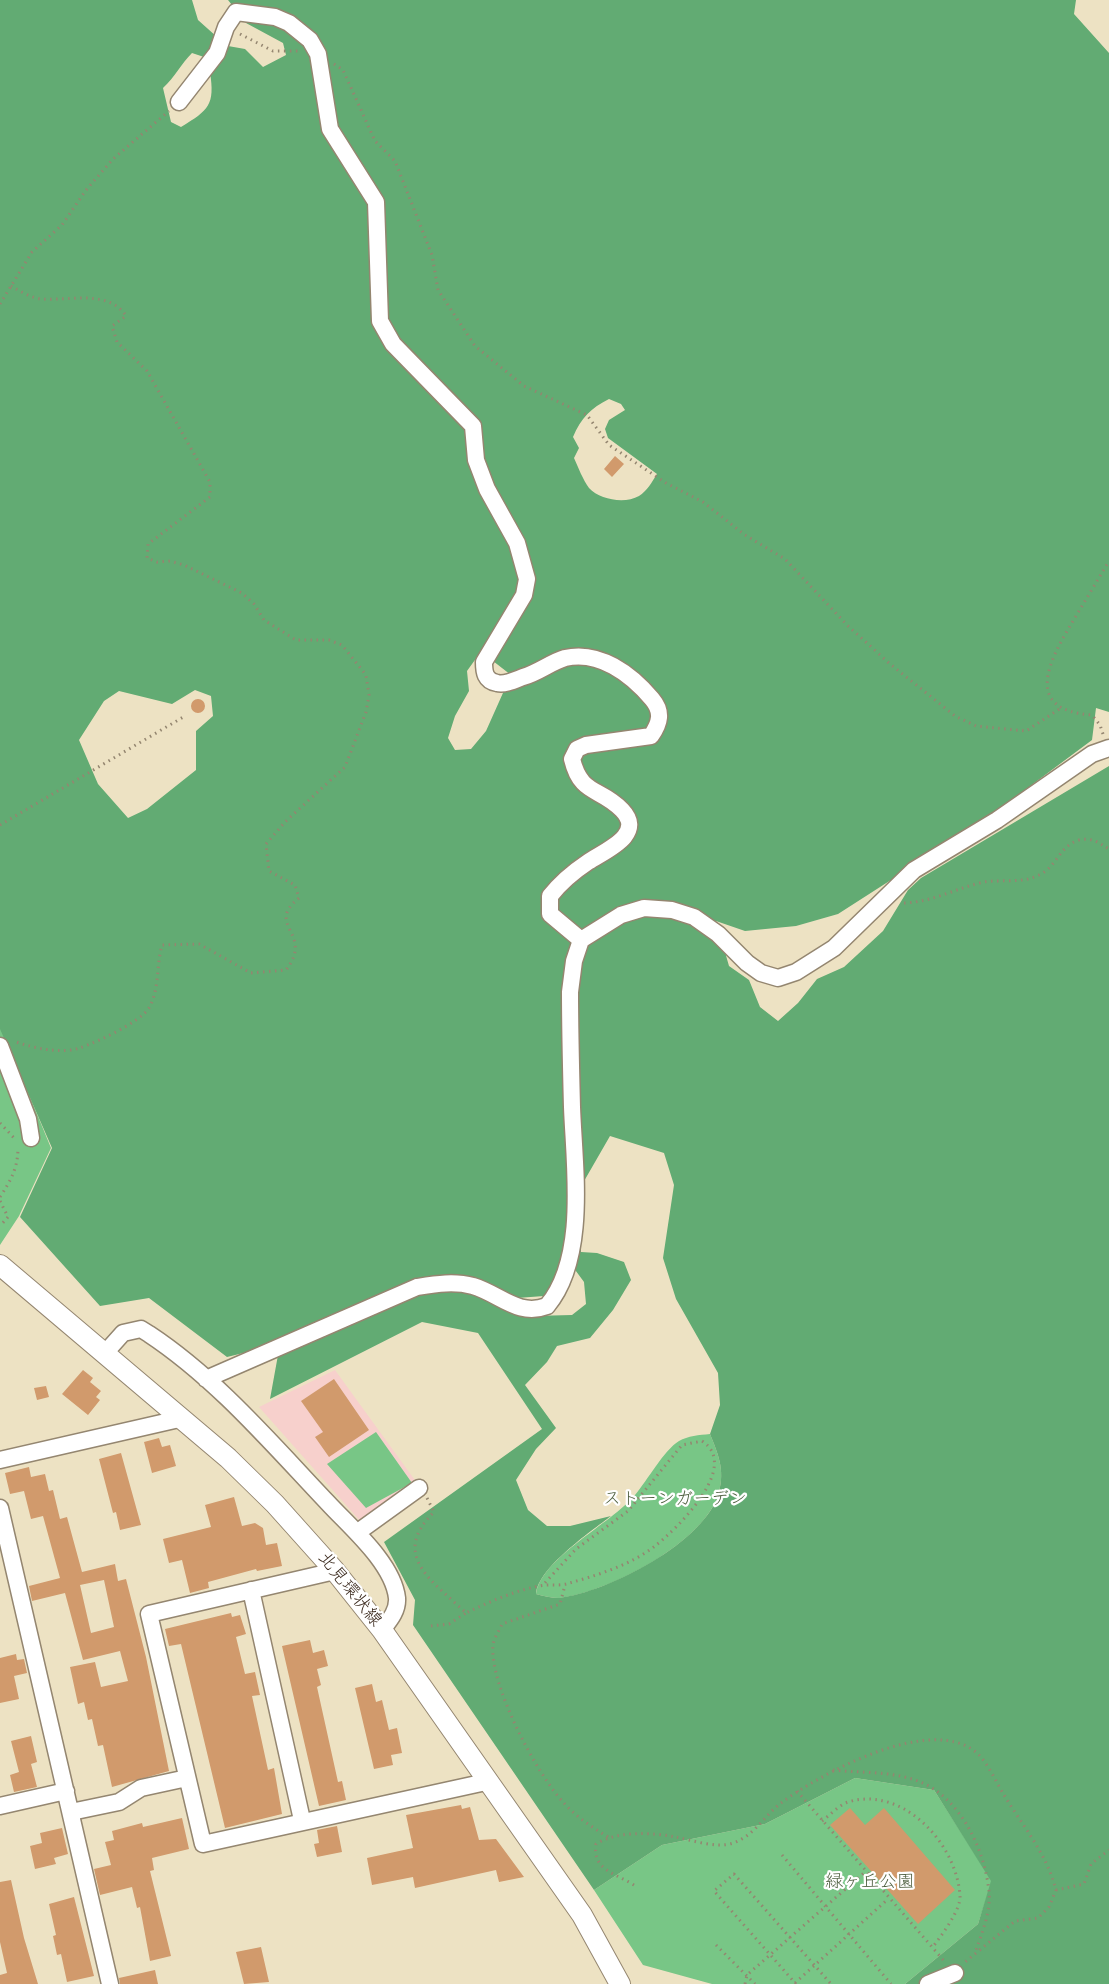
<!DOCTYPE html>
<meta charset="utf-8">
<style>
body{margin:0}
canvas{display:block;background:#ede2c3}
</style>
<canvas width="1109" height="1984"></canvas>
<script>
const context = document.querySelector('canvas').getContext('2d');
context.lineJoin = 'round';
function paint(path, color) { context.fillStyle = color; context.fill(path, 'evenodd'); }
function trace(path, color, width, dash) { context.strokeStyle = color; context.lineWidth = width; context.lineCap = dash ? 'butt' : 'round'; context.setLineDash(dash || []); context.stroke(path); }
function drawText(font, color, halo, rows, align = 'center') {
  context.font = font + ' "Architects Daughter","Klee One",sans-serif'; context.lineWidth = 4.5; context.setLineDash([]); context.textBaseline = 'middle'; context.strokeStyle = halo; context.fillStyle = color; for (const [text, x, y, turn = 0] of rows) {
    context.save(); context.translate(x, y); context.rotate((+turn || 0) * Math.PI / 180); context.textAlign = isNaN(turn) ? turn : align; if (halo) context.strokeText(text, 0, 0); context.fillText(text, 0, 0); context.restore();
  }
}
paint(new Path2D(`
 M335,1370L417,1483L361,1522L259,1407Z`), '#f7d0cc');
paint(new Path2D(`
 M0,1024L51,1148L19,1216L0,1245Z
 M376,1432L412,1483L366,1508L327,1464Z
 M710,1434C718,1454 725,1469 719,1492C706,1542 607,1593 559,1598C552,1598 543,1596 536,1594C541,1558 612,1523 635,1495C647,1481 664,1450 679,1441C688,1436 699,1435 710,1434Z
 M855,1778L934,1790L992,1881L978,1924L905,1984H712L643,1965L594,1890L662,1845L765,1824Z`), '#78c686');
paint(new Path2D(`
 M0,0H192L198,20L217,37L212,51L204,57L192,53C181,64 175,77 163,88L171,122L181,127C209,110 215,105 210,72L228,46L245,49L263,67L286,55L283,43L246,23L228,0H1076L1074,14L1109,53V712L1096,708L1092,740L986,819L838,914L796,926L745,931L716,921L729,966L749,980L760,1007L778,1021L798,1003L817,979L844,967L883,931L908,890L921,878L1109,766V1984H905L978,1924L991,1881L934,1790L855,1778L765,1824L662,1845L594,1890L413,1625L415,1600L384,1542L542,1429L478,1333L422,1322L270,1399L280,1344L227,1357L149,1298L100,1306L20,1217L52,1148L0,1029ZM609,399L621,404L625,410L609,420L605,429L608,438L657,474C652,482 647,491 639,496C625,504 600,500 589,488C583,480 578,467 574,458L579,448L573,437C581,418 591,408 609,399ZM477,657L493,661L511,675L486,731L471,749L455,750L448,738L455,716L469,691L467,671ZM195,690L211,696L213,716L196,731V770L147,809L128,818L98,784L79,740L104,701L119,691L172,704ZM610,1136L664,1153L674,1185L663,1258L676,1299L718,1373L720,1405L710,1434C718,1454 725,1469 719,1492C706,1542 608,1592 559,1598C552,1598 543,1596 536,1594C538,1568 590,1532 611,1516L570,1526H547L528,1510L516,1480L536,1449L556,1428L525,1385L547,1362L557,1346L590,1338L613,1310L631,1280L624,1262L597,1253L581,1252V1231L572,1202ZM573,1267L584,1282L586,1304L572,1315L533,1316L517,1298L544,1296Z`), '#62ab73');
paint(new Path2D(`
 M615,456L624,464L612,477L604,469Z
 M191 706a7 7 0 1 1 14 0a7 7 0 1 1-14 0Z
 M83,1370L93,1378L90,1382L101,1391L96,1397L100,1400L88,1415L62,1394Z
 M334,1379L369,1430L329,1457L315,1437L323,1432L301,1401Z
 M46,1386L49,1397L37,1400L34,1388Z
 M159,1438L162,1447L170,1445L176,1466L152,1473L144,1442Z
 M121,1453L141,1525L120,1530L116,1512L113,1513L99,1459Z
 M29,1467L31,1477L45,1474L49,1491L53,1490L60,1519L67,1517L82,1572L115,1564L118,1581L126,1579L146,1657L169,1771L112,1787L103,1745L98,1746L92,1719L88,1720L84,1702L78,1704L70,1667L95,1662L101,1687L128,1681L120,1651L83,1660L65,1593L32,1601L29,1586L60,1578L43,1516L31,1519L24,1491L10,1494L5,1473ZM104,1580L114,1627L91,1633L80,1585Z
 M234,1497L242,1526L255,1523L263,1528L266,1545L277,1543L282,1566L257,1571L256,1569L208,1582L209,1588L190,1593L182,1560L169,1563L163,1539L211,1527L205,1505Z
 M231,1613L232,1617L240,1615L246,1634L236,1637L245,1674L255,1672L260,1695L252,1696L268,1770L274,1768L282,1814L225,1828L181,1644L169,1646L165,1629Z
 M310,1640L313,1653L324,1650L328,1666L317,1669L321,1685L317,1687L338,1782L342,1781L346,1800L319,1806L282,1646Z
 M16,1654L17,1660L24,1659L27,1673L14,1676L19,1699L0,1703V1658Z
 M372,1684L376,1702L382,1700L389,1730L397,1728L402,1753L391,1755L393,1765L374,1769L355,1688Z
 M31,1736L37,1762L31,1764L37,1787L14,1792L10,1775L19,1772L11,1741Z
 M461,1805L462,1809L470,1807L479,1840L496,1839L524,1877L499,1882L496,1870L415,1888L413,1877L372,1885L367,1858L413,1848L406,1815Z
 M850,1808L865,1825L884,1808L955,1890L918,1924L830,1825Z
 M182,1818L189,1849L152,1858L154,1870L150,1871L171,1956L150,1961L140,1907L137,1908L132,1887L100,1895L94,1869L111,1865L105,1842L114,1840L112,1831L142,1823L143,1827Z
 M337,1826L342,1852L317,1857L314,1844L319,1843L317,1830Z
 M62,1828L68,1854L54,1858L56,1864L35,1869L30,1846L42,1843L40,1833Z
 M11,1880L24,1938L38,1984H0V1975L7,1973L0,1942V1882Z
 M74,1897L94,1976L67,1982L61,1954L57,1955L53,1936L56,1935L49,1904Z
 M261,1947L269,1982L244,1984L236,1952Z
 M155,1970L158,1984H120L119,1978Z`), '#d19a6c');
const minor = new Path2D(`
 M179,102L217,53L226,27L236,12L275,17L289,23L310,40L318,54L330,129L376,202L380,321L393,344L473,426L476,460L487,489L517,543L527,579L524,595L484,662C484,672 485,681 497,683C505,685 515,680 523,677C538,673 551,662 565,658C599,650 631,674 652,699C663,712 660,723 651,736L586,745L577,749L572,759C581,796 600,787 622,810C646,835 604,851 588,862C573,872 561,882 550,896V914L581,940
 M0,1046L28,1119L31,1138
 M106,1352L123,1333L141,1329L149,1334C217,1379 272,1444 328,1503C350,1527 393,1563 397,1598C398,1611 389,1621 382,1630
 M206,1379L417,1287C436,1284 454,1281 473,1286C500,1294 518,1317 547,1306C588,1257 574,1165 572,1107C571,1069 570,1030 570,992L574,961L581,940L621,915L644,908L672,910L694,917L718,934L747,963L761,973L778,978L796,972L834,948L914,870L997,820L1092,754L1109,748
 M0,1460L179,1419
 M0,1508L110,1984
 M358,1532L419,1488
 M335,1571L149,1614L203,1844L486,1782
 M251,1590L302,1820
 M0,1806L66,1791
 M71,1812L119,1802L141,1788L187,1778
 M928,1984L955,1973`);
const major = new Path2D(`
 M0,1265L228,1458L275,1504L335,1571L382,1630L582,1915L620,1984`);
trace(minor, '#948670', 19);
trace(major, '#948670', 22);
trace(new Path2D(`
 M240,34L273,51H298
 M334,64L343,70L375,141L395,161L432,255L438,290L475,346L524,386L587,415L609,445L666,483L703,502L745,535L785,559L847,625L890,664L955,716L976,726L1026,731L1061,708
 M11,286C20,291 31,298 42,299C69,301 109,289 126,316L112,326L117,342L147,371L210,482V497L148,544L147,558L157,562L170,561L184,565L242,593L254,604L264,620L296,640H329L342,645L366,675L369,695L366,712L345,767L285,822L266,844L269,871L295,885L299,898C264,926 315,933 286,970L251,973L199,944L162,945C156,966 160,988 149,1008C141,1022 87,1048 71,1050C52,1052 35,1048 16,1042
 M0,304L32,252L62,225L86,190L113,159L169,111
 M1103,734L1100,725L1092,715C1022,710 1049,661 1073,621C1085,601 1097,581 1109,561
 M0,825L185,716
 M904,903C933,902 956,888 984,882C1002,879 1021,884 1039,875C1057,867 1059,846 1079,840C1092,837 1099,843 1109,849
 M0,1123L15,1139
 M0,1197C11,1180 18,1168 18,1147
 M0,1201L8,1217L0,1226
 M427,1498L434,1512C389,1556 434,1582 466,1613C489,1602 514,1591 539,1586C548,1584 557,1586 566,1584C595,1576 631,1565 655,1546C678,1528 741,1466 702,1441L682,1445L628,1511L576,1549L543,1585
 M564,1589L560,1604L502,1624C499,1631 494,1638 493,1645C489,1684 537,1775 564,1803C576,1817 592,1827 608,1837
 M431,1626L449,1624L466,1613
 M833,1770C860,1773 889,1771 915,1780C959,1794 985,1849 989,1892C991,1911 982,1933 976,1950
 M797,1791L945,1962
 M822,1821C830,1815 839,1805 848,1802C903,1785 957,1844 960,1896C961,1910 941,1936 932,1948
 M782,1855L891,1984
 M634,1885C615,1873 592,1870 596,1844C617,1831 650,1832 675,1837C692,1840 717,1849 733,1843C754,1836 764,1816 781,1803C820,1774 931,1713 977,1753C988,1763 996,1782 1004,1795C1022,1825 1047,1854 1056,1890L1049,1907L1038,1918L1015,1921L964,1963
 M1056,1890L1084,1884L1091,1864L1109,1850
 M716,1945L755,1984
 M795,1983L888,1899
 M745,1984L747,1975L865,1872
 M796,1984L714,1891L734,1874L831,1984`), '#948670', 3, [1.5, 4.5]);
trace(minor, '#fff', 16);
trace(major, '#fff', 20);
drawText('18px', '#506142', '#fff', [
 ["ストーンガーデン",675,1500],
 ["緑ヶ丘公園",870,1883]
]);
drawText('18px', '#3b2a1e', '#fff', [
 ["北見環状線",349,1590,51]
]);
</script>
